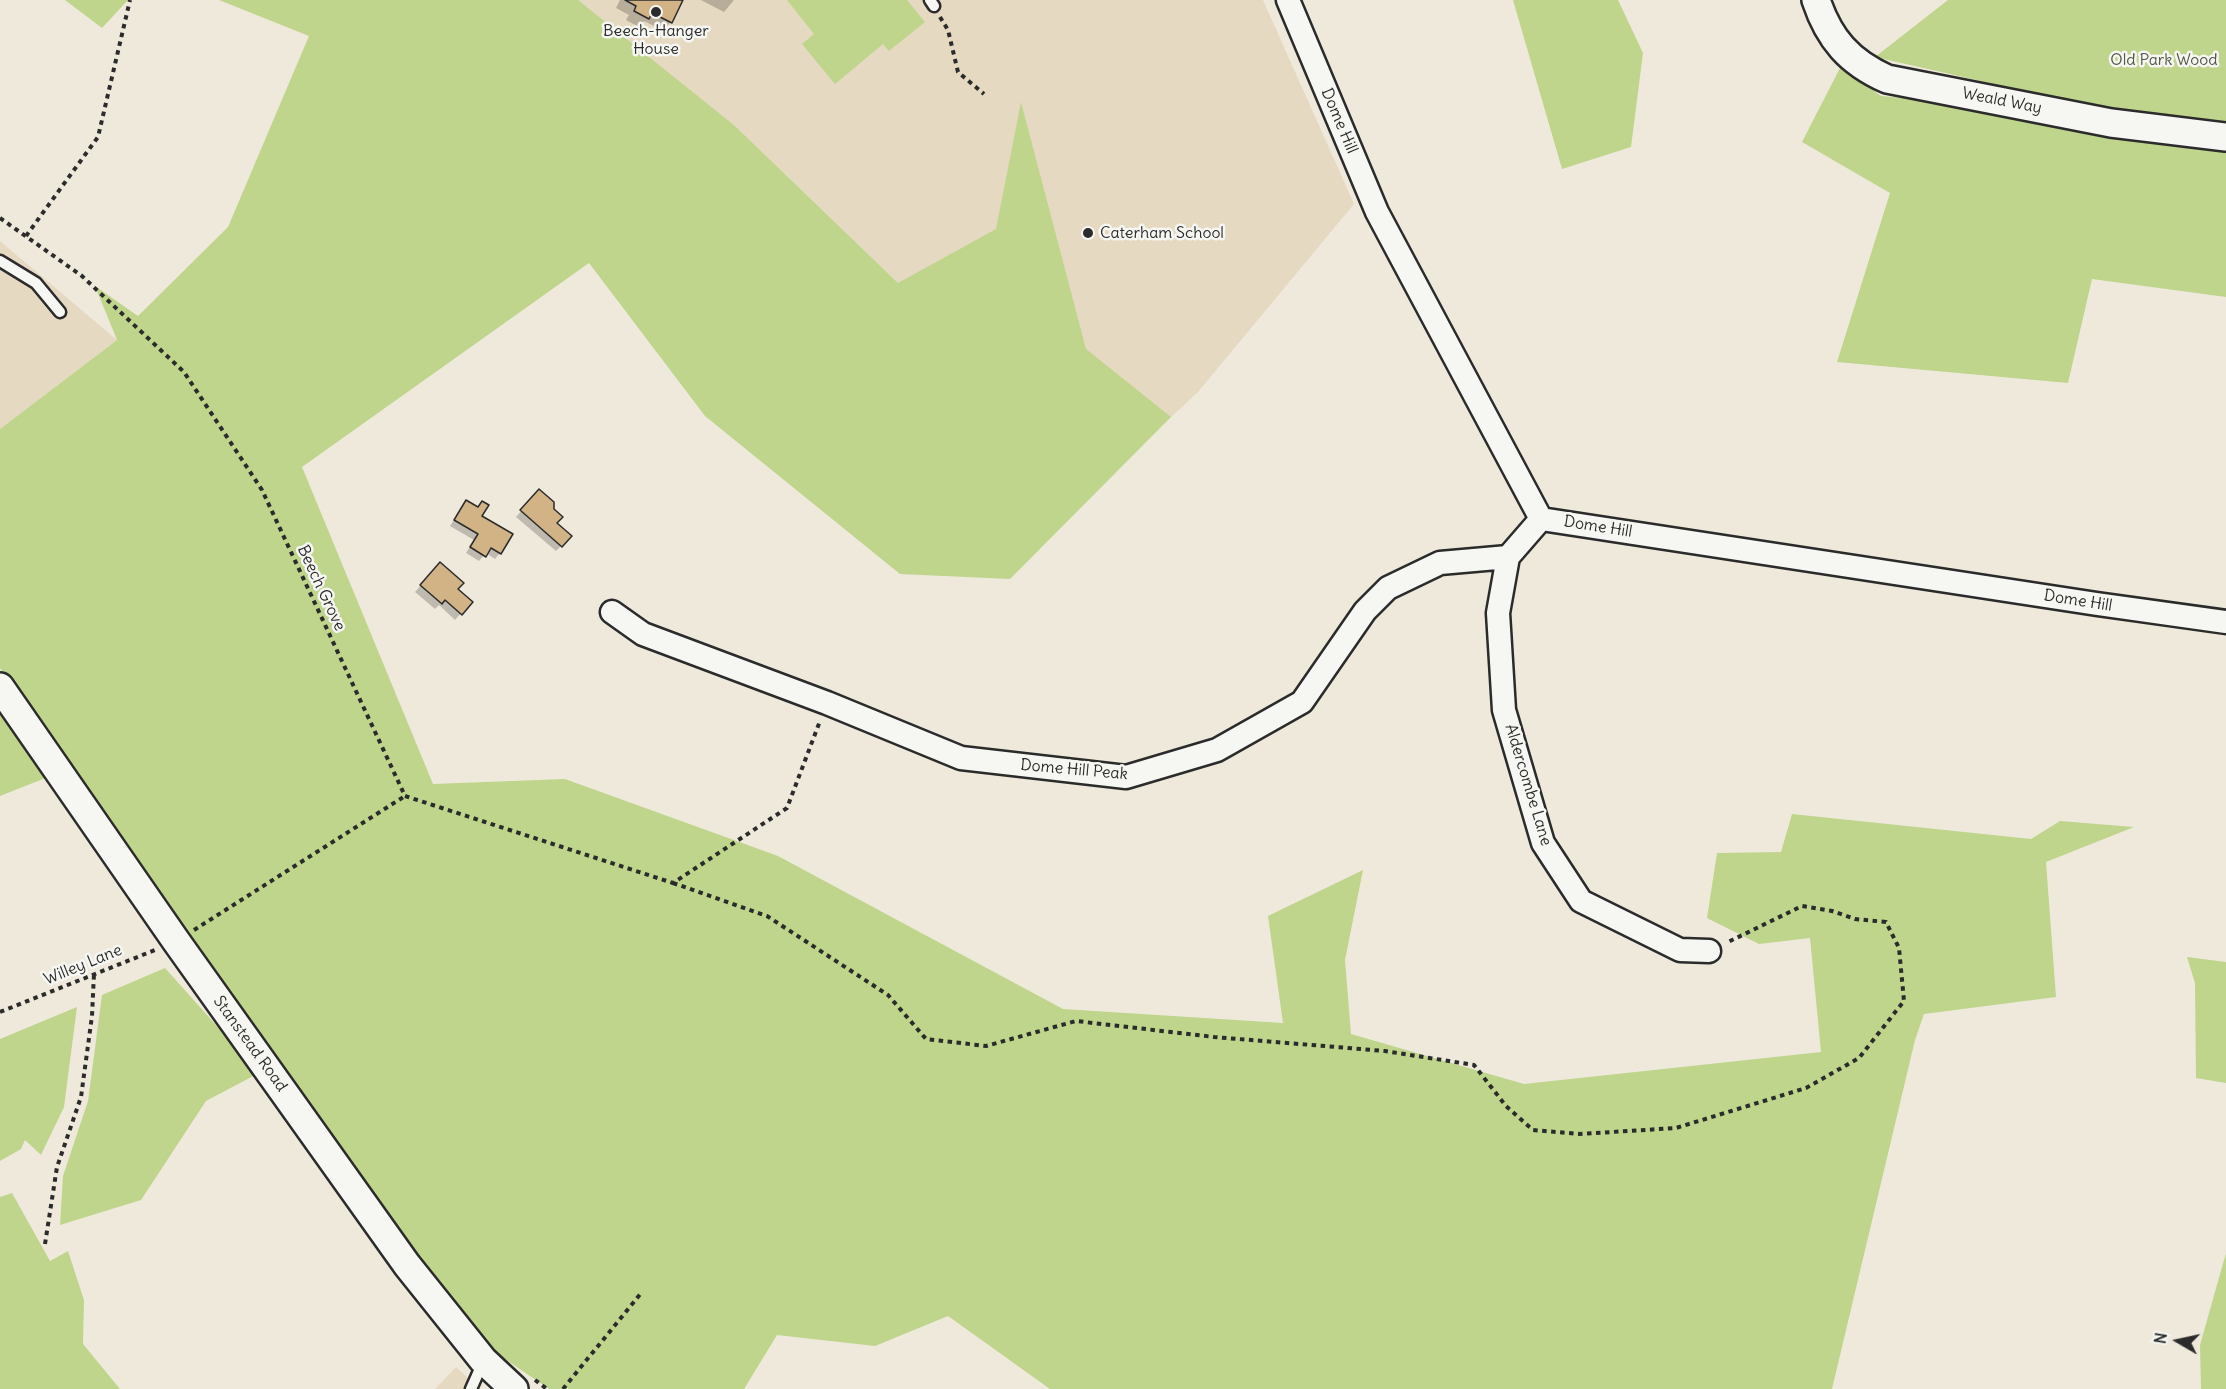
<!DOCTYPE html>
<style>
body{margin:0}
#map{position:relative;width:2226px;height:1389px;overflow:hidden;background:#efe9dc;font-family:Delius,sans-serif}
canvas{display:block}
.north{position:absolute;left:2148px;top:1311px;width:60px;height:60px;-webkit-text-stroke:4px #f6f6f2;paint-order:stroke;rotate:279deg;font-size:16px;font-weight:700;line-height:24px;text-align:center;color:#2b2b2b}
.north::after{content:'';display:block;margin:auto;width:21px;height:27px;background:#2b2b2b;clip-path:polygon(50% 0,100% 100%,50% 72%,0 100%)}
</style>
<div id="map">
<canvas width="2226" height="1389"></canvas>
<div class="north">N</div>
</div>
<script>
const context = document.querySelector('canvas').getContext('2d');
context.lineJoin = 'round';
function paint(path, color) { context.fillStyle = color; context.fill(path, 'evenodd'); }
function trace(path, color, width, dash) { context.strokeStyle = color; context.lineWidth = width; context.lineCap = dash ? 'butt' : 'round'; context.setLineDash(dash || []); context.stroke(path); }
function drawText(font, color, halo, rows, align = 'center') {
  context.font = font + ' Delius,sans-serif'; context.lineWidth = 5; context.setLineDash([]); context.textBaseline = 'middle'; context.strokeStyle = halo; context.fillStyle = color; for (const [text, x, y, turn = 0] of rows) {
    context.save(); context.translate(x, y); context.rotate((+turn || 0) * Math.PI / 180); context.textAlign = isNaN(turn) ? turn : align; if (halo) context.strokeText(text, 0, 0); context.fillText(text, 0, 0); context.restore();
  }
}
paint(new Path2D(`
 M485,0H1263L1354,204L1198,392L1171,417L898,283L735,126Z
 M0,241L117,340L0,429Z
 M456,1367L480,1389H435Z`), '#e6d9c2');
paint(new Path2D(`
 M65,0H128L102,28Z
 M219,0H578L735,126L898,283L996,229L1021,102L1086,349L1171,417L1010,579L900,574L705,416L589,263L302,467L433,784L565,779L778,856L1063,1009L1283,1023L1268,916L1363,870L1345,960L1351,1034L1524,1084L1821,1052L1810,938L1759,944L1707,918L1717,853L1781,852L1792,814L2031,839L2060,821L2134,827L2046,862L2056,997L1924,1014L1915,1040L1832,1389H1050L948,1316L875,1346L777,1335L744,1389H549L492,1350L351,1174L48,777L0,796V696L12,685L0,668V429L117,340L95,286L138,316L228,227L309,36Z
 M787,0H907L925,22L889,51L883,44L835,84L802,44L814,34Z
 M1513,0H1618L1643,53L1631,147L1562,169Z
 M1948,0H2226V133L2082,104L1875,57Z
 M1841,66L1881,96L1967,104L2226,148V297L2092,279L2068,383L1837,362L1890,193L1802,142Z
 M2187,957L2226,962V1083L2196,1078L2195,983Z
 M165,968L259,1073L206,1101L141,1200L60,1225L63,1176L88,1101L102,995Z
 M77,1007L64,1107L41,1155L25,1140L21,1149L0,1161V1039Z
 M12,1193L50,1261L68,1251L84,1300L83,1344L120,1389H0V1197Z
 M2226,1253V1389H2201L2200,1345Z`), '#bed58b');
paint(new Path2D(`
 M620,0H681L671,22L662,30L644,21L639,27L626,20L629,15L616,8Z
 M701,0H734L724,12Z
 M534,496L555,524L561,546L556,551L516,517Z
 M466,502L480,517L500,553L495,559L486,553L479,561L466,553L474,540L450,526Z
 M434,570L471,602L455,620L439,605L435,609L415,592Z`), '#0003');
const building = new Path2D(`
 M625,0H683L672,23L652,13L649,19L634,11L636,6Z
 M539,489L554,502V509L563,517L557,523L572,536L562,547L520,510Z
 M466,500L478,507L482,501L489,505L482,516L513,534L501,554L491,548L486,557L470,547L478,534L454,520Z
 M440,562L464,583L458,589L473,602L462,615L445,600L442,604L420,585Z`);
paint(building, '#d2b386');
trace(building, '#2b2b2b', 1.5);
const service = new Path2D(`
 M930,0L934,6
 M0,261L36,283L60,312
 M471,1389L483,1362`);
const minor = new Path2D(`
 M1288,0L1377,212L1541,519L2097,604L2226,622
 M1508,557L1498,613L1504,710L1543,843L1581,901L1680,950L1709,951
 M612,612L643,634L827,703L961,758L1126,777L1217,750L1302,702L1365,611L1388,588L1440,563L1508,557L1541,519`);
const tertiary = new Path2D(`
 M1816,0C1829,39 1849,62 1887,79L2111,123L2226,137
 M0,687L176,941L407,1265L483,1360L514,1389`);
trace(service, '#2b2b2b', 15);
trace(minor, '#2b2b2b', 27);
trace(tertiary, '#2b2b2b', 32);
trace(new Path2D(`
 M940,17L948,30L958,72L984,94
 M0,218L82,276L184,372L262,490L405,796
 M26,236L98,137L130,0
 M405,796L673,883L787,808L820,721
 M673,883L767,916L888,995L926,1039L986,1046L1076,1021L1214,1037L1385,1051L1474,1065L1506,1106L1533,1130L1580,1134L1676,1128L1806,1088L1859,1058L1904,1001L1899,948L1886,922L1855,919L1832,911L1802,906L1726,943
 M194,930L405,796
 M0,1012L155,950
 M45,1244L57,1167L81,1097L92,1016L94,974
 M535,1380L547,1389
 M563,1389L642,1292`), '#2b2b2b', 4, [4.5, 4.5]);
trace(service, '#f6f6f2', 10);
trace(minor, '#f6f6f2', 22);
trace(tertiary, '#f6f6f2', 27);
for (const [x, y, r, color] of [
 [656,12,6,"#2b2b2b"],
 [1088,233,6,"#2b2b2b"]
]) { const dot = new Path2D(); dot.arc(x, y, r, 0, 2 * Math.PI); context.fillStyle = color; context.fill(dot); trace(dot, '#f6f6f2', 2); }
drawText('16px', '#2b2b2b', '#f6f6f2', [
 ["Beech-Hanger",656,31],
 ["House",656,49],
 ["Caterham School",1100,233,"left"]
]);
drawText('16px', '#505643', '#f6f6f2', [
 ["Old Park Wood",2164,60]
]);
drawText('16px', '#2b2b2b', '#f6f6f2', [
 ["Weald Way",2002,101,11],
 ["Dome Hill",1339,121,67],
 ["Dome Hill",1598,527,9],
 ["Beech Grove",321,588,65],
 ["Dome Hill",2078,601,9],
 ["Dome Hill Peak",1074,770,5],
 ["Aldercombe Lane",1528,785,73],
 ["Willey Lane",83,965,-22],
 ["Stanstead Road",250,1044,54]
]);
</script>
